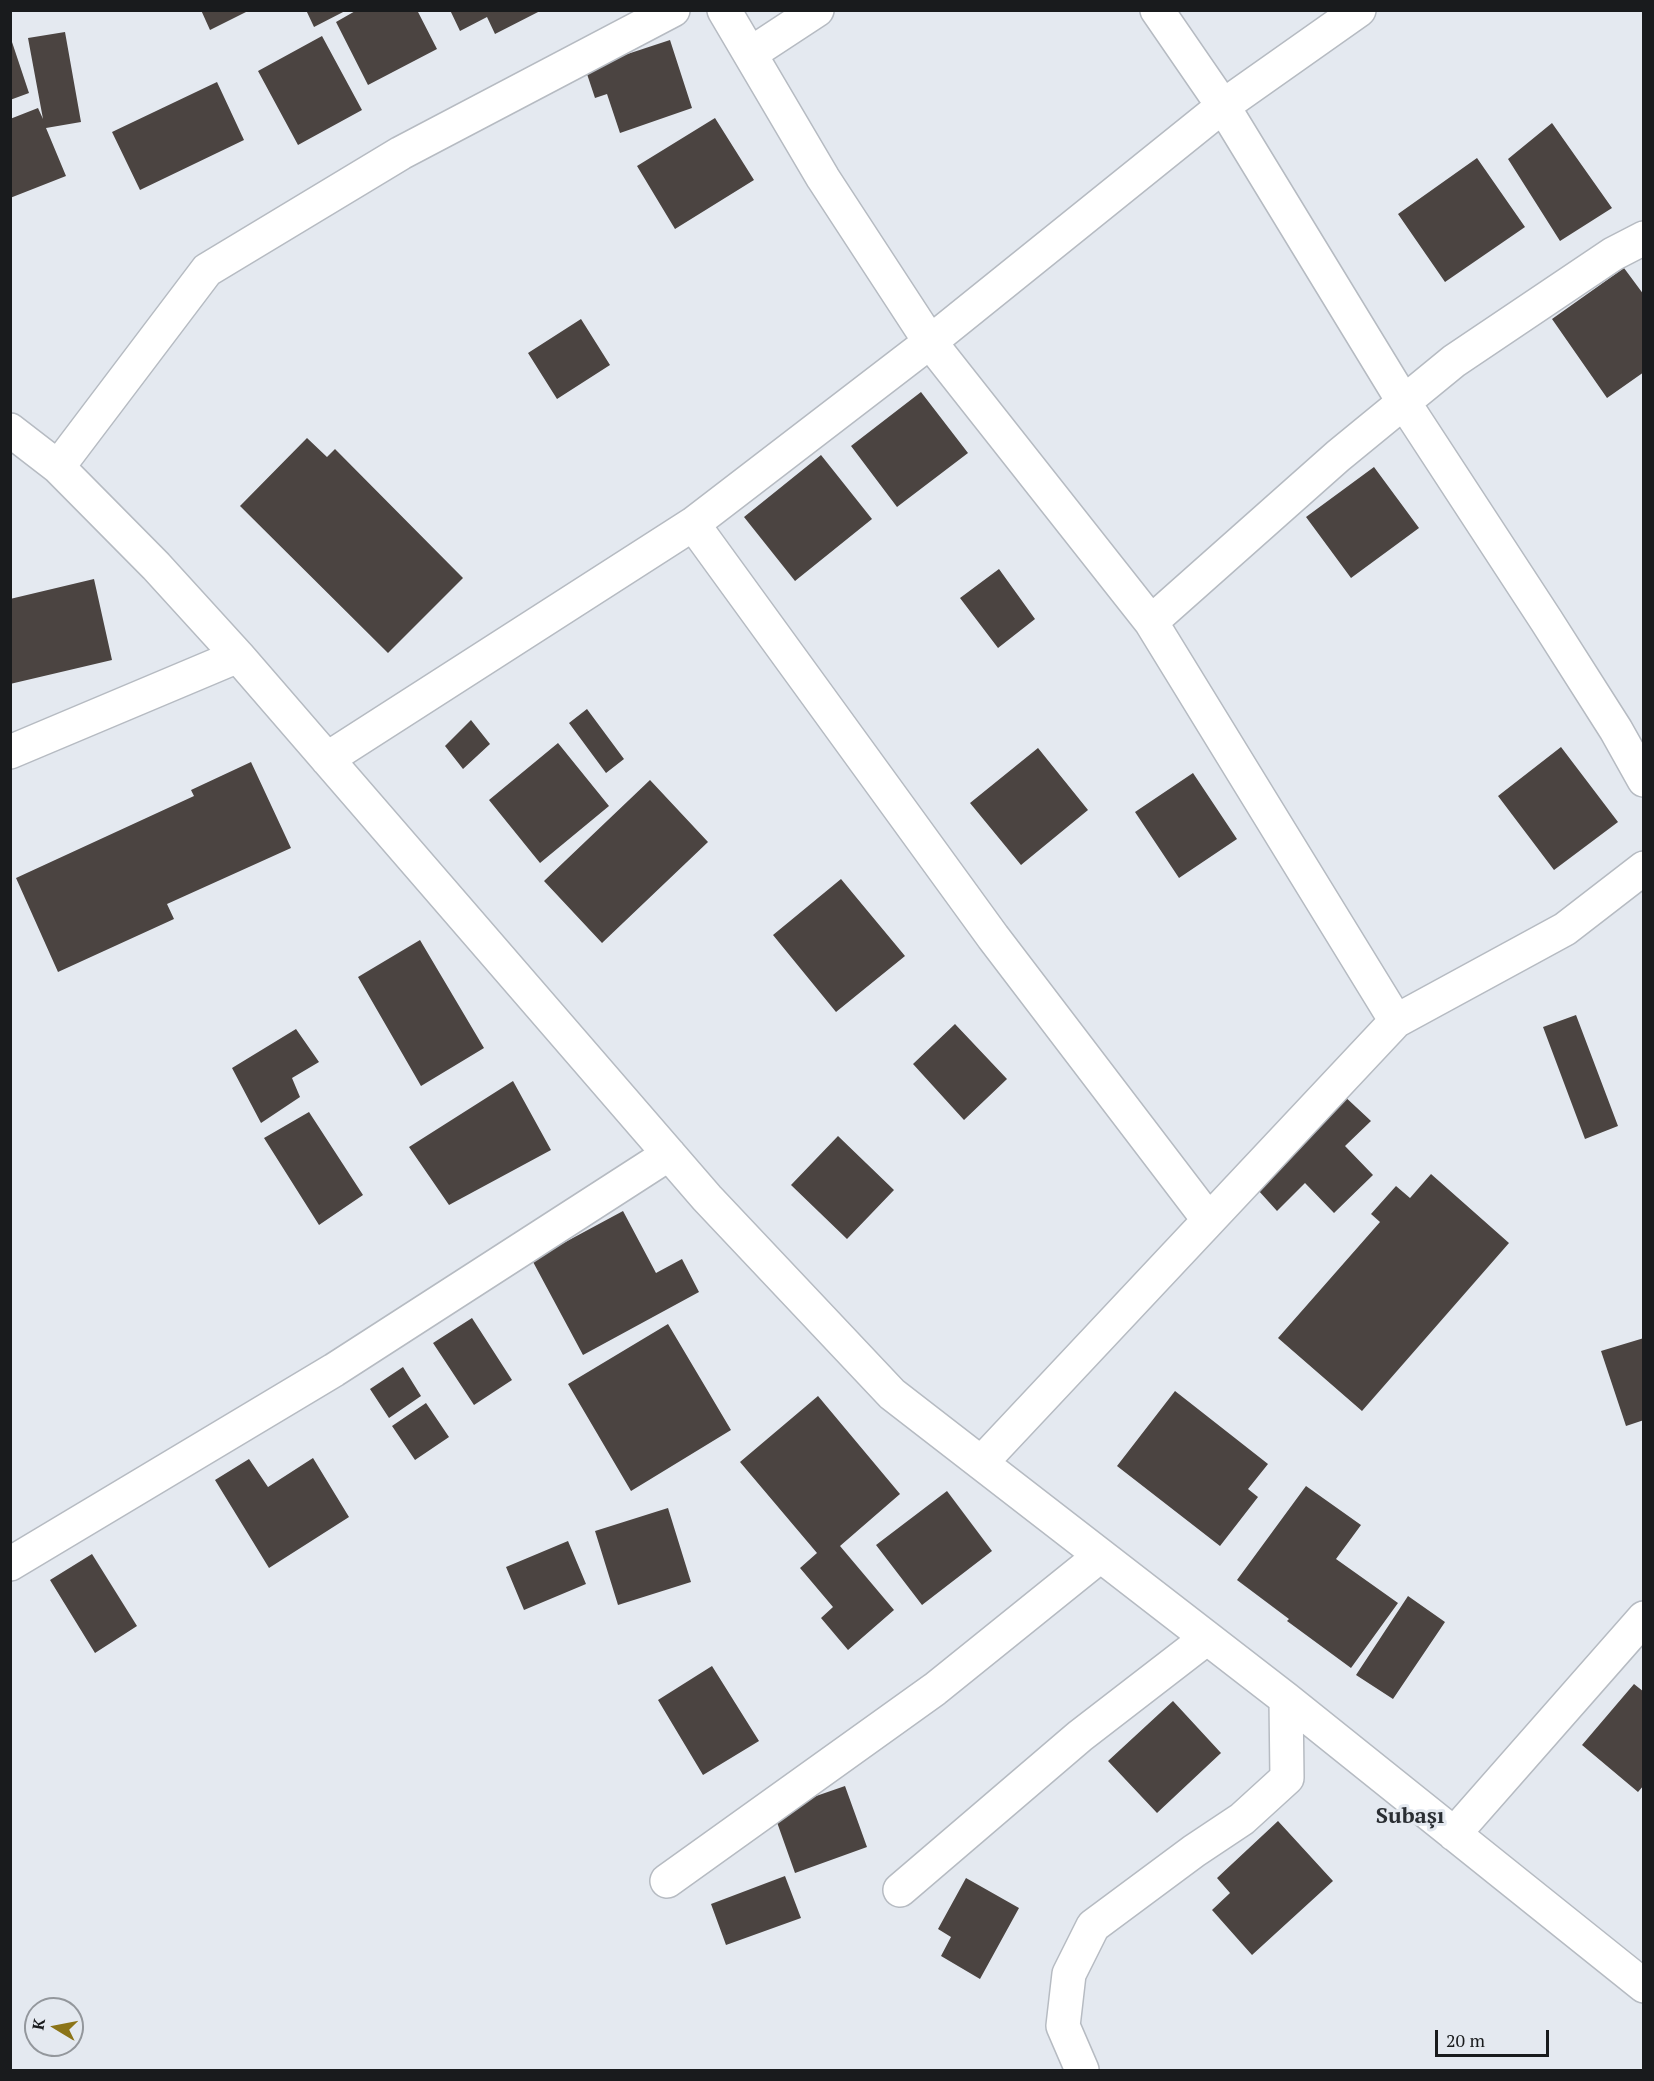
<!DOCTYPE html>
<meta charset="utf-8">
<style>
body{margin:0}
#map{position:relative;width:1654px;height:2081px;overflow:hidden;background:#e4e9f0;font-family:"PT Serif",serif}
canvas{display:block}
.frame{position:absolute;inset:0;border:12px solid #191b1d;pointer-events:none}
.north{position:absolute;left:24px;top:1997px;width:60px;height:60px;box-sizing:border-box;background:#e4e9f0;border:2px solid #93979c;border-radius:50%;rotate:280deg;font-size:16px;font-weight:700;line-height:24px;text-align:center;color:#191b1d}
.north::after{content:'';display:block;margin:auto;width:21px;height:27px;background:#8b7418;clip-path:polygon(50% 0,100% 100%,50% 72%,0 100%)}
.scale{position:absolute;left:1435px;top:2030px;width:114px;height:27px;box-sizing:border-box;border:3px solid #191b1d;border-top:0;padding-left:8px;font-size:18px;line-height:21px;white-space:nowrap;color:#191b1d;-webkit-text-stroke:4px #e4e9f0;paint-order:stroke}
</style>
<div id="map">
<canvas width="1654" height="2081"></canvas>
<div class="frame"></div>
<div class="north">K</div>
<div class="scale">20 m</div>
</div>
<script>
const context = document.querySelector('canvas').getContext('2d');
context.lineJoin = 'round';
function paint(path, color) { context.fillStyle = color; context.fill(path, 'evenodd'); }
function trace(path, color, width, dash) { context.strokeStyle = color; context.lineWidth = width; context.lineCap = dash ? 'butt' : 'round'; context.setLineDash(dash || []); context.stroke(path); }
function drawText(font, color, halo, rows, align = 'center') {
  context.font = font + ' "PT Serif",serif'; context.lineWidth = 6; context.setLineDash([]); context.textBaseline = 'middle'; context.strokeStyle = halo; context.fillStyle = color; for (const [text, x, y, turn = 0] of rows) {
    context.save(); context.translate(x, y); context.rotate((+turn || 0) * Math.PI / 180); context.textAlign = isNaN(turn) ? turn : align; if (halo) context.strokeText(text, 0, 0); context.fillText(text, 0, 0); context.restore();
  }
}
paint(new Path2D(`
 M201,10H250L210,30Z
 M306,10H347L314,27Z
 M357,10H417L437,49L368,85L336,22Z
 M450,10H542L495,34L487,17L460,31Z
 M65,32L81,122L46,128L66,176L10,198V119L38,108L43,119L28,38Z
 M10,36L29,93L10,100Z
 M322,36L362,110L298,145L258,71Z
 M670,40L692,108L620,133L607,94L595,98L585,68Z
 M217,82L244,140L140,190L112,132Z
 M715,118L754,180L675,229L637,166Z
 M1552,123L1612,208L1560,241L1508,159Z
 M1477,158L1525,227L1445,282L1398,214Z
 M1624,268L1644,295V372L1607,398L1552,319Z
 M581,319L610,365L557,399L528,353Z
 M921,392L968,453L897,507L851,446Z
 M307,438L327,457L335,449L463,578L388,653L240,506Z
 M821,455L872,519L795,581L744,517Z
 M1374,467L1419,528L1351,578L1306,517Z
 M999,569L1035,619L998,648L960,598Z
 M94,579L112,660L10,684V599Z
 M587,709L624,759L606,773L569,723Z
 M471,720L490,744L463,769L445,746Z
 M558,743L609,806L540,863L489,800Z
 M1561,747L1618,822L1554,870L1498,796Z
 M1038,748L1088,810L1021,865L970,803Z
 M251,762L291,848L167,904L174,919L58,972L16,878L194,796L191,790Z
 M1193,773L1237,839L1179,878L1135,812Z
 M650,780L708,842L602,943L544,881Z
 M841,879L905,956L836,1012L773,935Z
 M420,940L484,1048L421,1086L358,977Z
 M1576,1015L1618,1126L1585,1139L1543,1027Z
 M955,1024L1007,1079L964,1120L913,1064Z
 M296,1029L319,1062L292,1078L300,1097L261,1123L232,1068Z
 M513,1081L551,1150L449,1205L409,1147Z
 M1341,1093L1371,1121L1345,1146L1373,1175L1334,1213L1305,1183L1277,1211L1258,1190Z
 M309,1112L363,1195L319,1225L264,1138Z
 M838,1136L894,1190L847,1239L791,1185Z
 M1431,1174L1509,1243L1362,1411L1278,1338L1380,1222L1371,1214L1396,1186L1410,1198Z
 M623,1211L656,1273L682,1259L699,1292L583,1355L532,1260Z
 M472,1318L512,1380L474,1405L433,1343Z
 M668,1324L731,1430L631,1491L568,1384Z
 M1644,1338V1420L1626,1426L1601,1351Z
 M403,1367L421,1396L389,1418L370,1389Z
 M1175,1391L1268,1464L1248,1489L1258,1497L1220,1546L1117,1466Z
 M818,1396L900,1494L840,1546L894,1610L848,1650L821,1618L833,1607L800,1568L817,1553L740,1462Z
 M426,1403L449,1437L415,1460L392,1426Z
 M313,1458L349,1517L269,1568L215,1480L249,1459L268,1487Z
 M1306,1486L1361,1525L1336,1559L1398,1603L1351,1668L1287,1621L1289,1619L1237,1580Z
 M947,1491L992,1551L922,1605L876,1545Z
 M668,1508L691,1582L618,1605L595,1531Z
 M568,1541L586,1584L524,1610L506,1567Z
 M92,1554L137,1626L95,1653L50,1580Z
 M1408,1596L1445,1622L1393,1699L1356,1675Z
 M712,1666L759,1741L703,1775L658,1700Z
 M1634,1684L1644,1692V1785L1638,1792L1582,1745Z
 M1173,1701L1221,1753L1157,1813L1108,1761Z
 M845,1786L867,1847L795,1873L773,1811Z
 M1278,1821L1333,1881L1252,1955L1212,1910L1230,1893L1217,1878Z
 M785,1876L801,1918L726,1945L711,1904Z
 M966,1878L1019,1908L980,1979L941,1956L951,1937L938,1929Z`), '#4b4441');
const minor = new Path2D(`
 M724,10L823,178L930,342L1151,622
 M1157,10L1223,106L1403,401L1546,620L1616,730L1644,780
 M750,54L817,10
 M10,430L58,467L156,566L238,656L707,1198L892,1394L1286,1699L1644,1986
 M58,467L207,270L401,153L673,10
 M693,524L993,937L1208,1219
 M10,752L238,656
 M327,759L693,524L930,342L1223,106L1359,10
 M1396,1021L1565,929L1644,868
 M981,1463L1396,1021L1151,622L1338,456L1454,361L1613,254L1644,238
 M10,1564L334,1370L669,1154
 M1454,1834L1644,1618
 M667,1881L935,1689L1100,1556
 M900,1890L1080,1736L1207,1638
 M1082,2070L1063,2026L1069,1974L1093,1926L1194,1851L1242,1819L1287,1778L1286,1699`);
trace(minor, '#b6bbc2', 36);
trace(minor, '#fff', 33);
drawText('bold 22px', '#2a2e33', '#e4e9f0', [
 ["Subaşı",1410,1817]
]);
</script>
